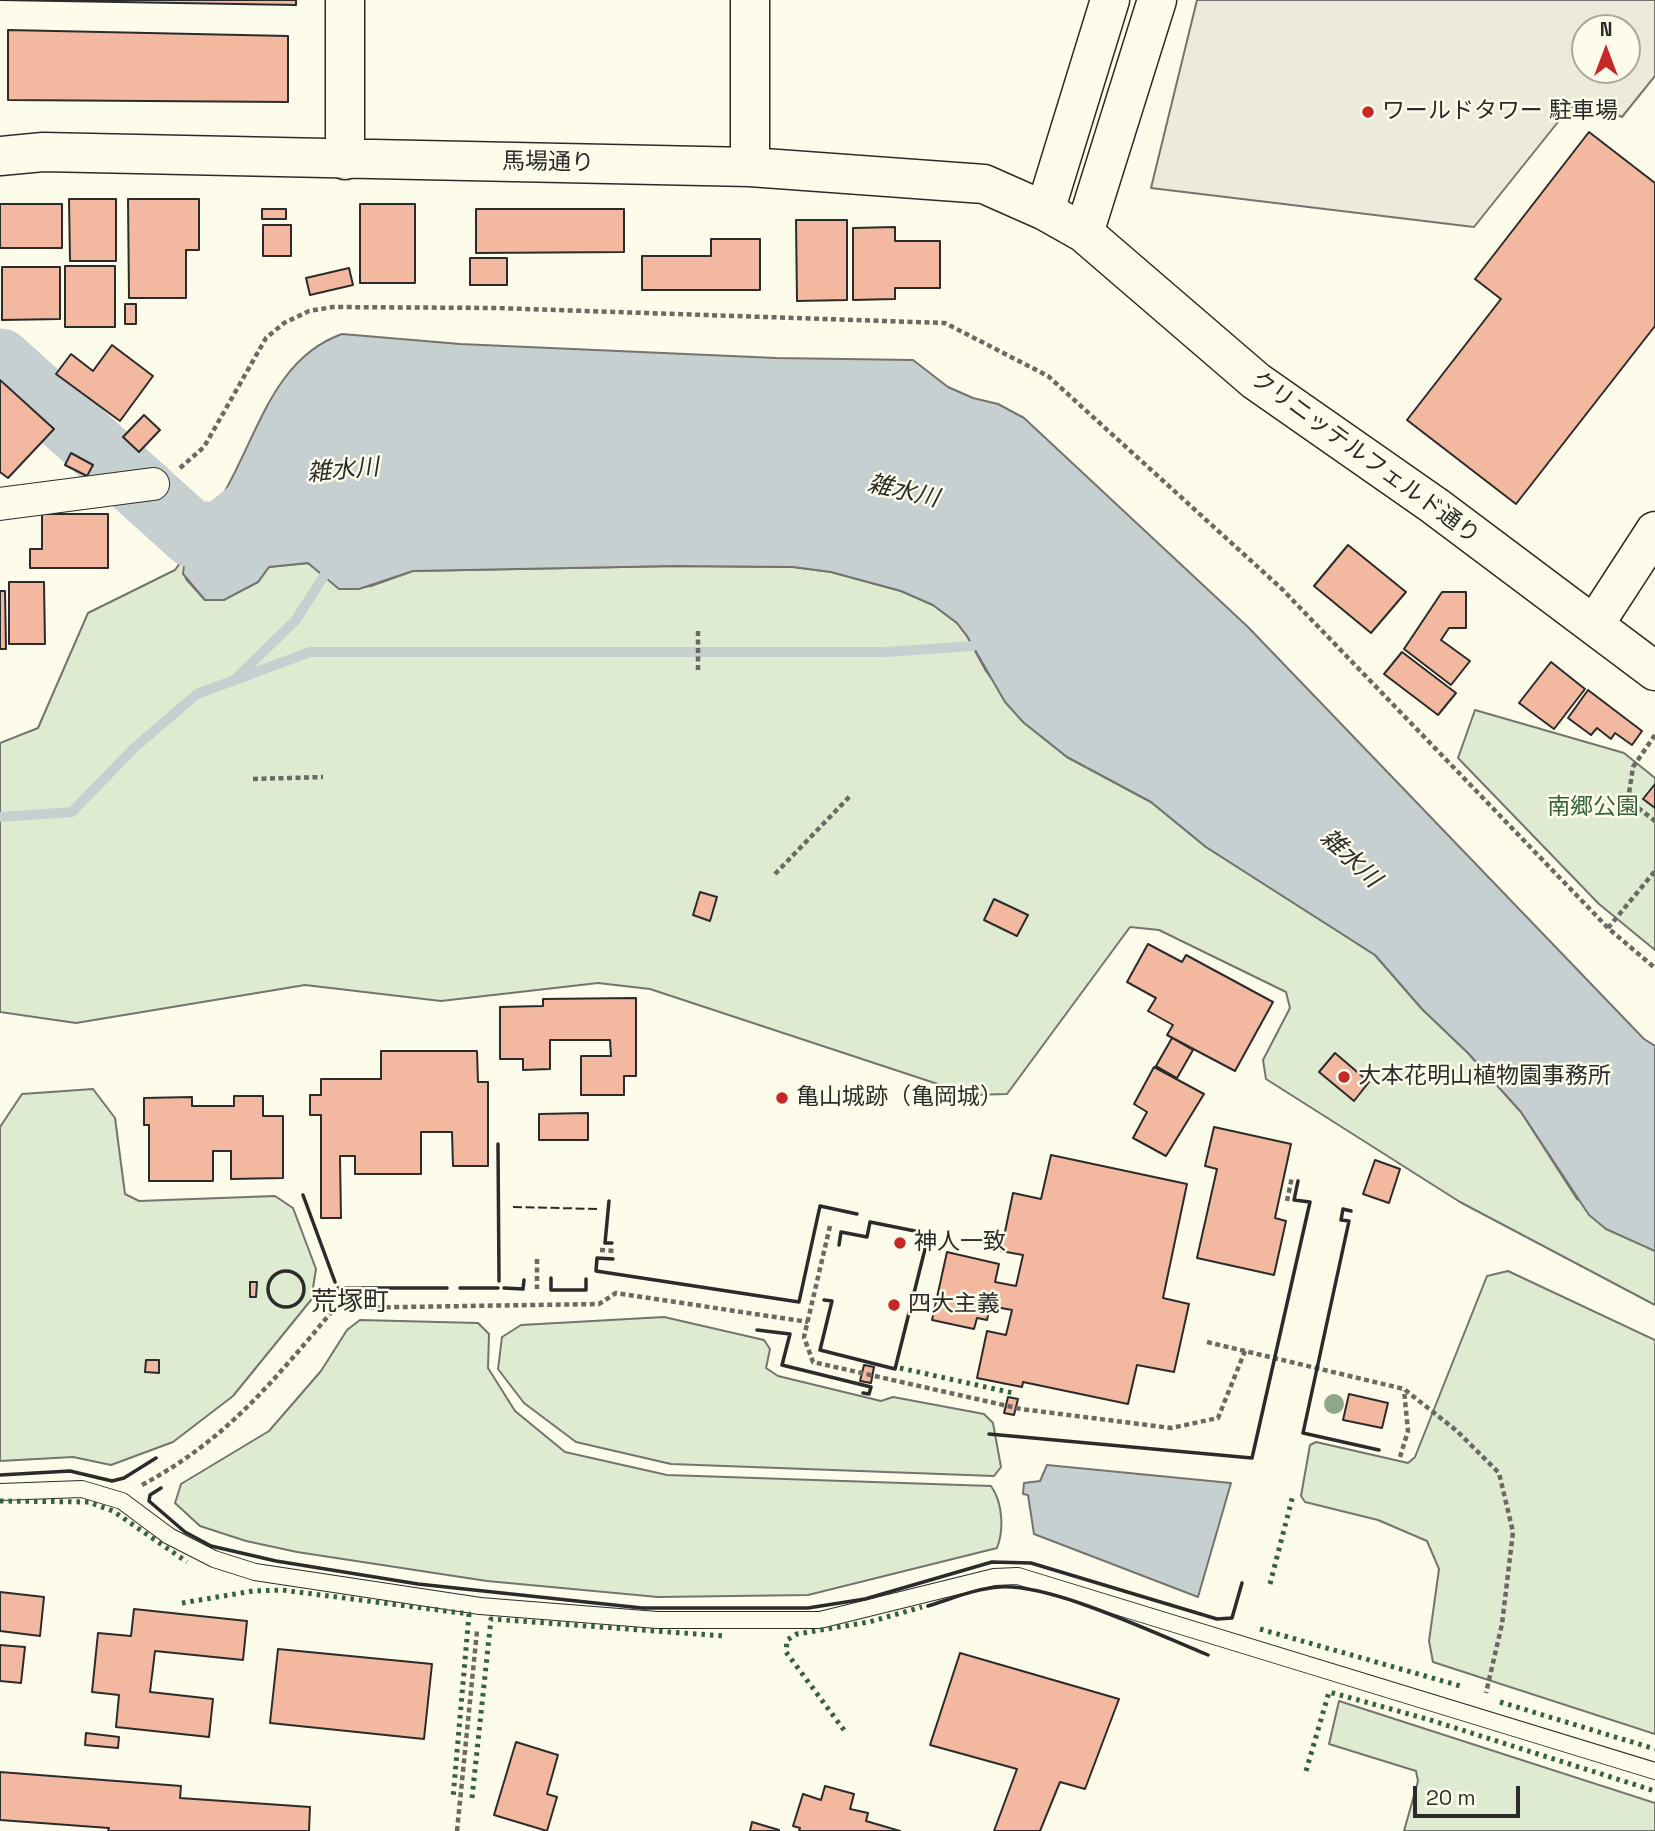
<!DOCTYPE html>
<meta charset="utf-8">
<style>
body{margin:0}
#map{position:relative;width:1655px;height:1831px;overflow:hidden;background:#fdfbea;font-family:"Space Grotesk",sans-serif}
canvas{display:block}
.north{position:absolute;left:1571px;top:14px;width:70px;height:70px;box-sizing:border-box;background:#fdfbea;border:2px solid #a9a89e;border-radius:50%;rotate:0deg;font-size:19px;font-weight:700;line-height:28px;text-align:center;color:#2b2b2b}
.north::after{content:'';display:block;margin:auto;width:24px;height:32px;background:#c62828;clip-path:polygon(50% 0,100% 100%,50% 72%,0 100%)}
.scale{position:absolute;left:1413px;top:1786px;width:107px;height:32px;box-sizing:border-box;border:4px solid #2b2b2b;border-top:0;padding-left:9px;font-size:21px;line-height:24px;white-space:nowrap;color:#2b2b2b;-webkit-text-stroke:5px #fdfbea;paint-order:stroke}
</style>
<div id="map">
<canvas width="1655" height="1831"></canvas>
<div class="north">N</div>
<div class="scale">20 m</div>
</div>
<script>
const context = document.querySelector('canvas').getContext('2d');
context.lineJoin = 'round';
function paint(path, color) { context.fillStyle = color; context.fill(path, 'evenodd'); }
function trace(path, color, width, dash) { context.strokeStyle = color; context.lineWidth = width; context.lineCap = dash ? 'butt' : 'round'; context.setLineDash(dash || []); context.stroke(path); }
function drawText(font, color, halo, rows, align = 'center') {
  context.font = font + ' "Space Grotesk","Noto Sans JP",sans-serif'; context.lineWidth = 5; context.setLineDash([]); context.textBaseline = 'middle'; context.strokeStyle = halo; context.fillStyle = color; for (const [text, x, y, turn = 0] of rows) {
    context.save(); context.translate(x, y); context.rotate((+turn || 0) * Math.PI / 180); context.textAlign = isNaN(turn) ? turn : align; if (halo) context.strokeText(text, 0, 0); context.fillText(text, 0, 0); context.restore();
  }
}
const green = new Path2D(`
 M183,559L186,579L205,600L258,582L269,567L308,563L340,589L371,586L413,571L675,566L793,567L831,572L901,591L933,605L957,623L967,636L986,671L1023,722L1067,757L1151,802L1206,847L1375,955L1422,1009L1468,1053L1521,1112L1577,1199L1655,1251V1305L1460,1202L1266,1079L1263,1060L1290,1008L1286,992L1159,930L1130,927L1007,1094L971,1095L650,989L598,983L441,1001L305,985L76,1023L0,1012V743L38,728L88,613L175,570Z
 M1475,710L1624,753L1655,778V950L1599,904L1458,758Z
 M93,1089L115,1118L125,1194L139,1201L275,1196L293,1208L316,1269L311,1300L233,1396L173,1442L111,1465L73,1457L0,1461V1127L22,1094Z
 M1508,1271L1655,1340V1734L1433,1662L1429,1641L1439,1569L1427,1541L1378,1520L1305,1502L1301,1496L1310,1445L1316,1442L1408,1463L1415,1457L1487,1276Z
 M664,1317L764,1340L770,1349L766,1368L778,1376L881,1401L893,1397L984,1414L993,1423L1001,1467L994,1476L671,1464L576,1442L524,1403L498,1369L502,1337L521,1325Z
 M360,1320L478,1323L489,1334L488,1368L515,1411L565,1452L667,1475L991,1486C1003,1503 1004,1530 997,1548L808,1595L658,1597L487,1581L297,1552L246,1541L200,1526L175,1503L181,1484L269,1431L321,1371L347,1330Z
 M1339,1701L1655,1803V1831H1404L1418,1781L1416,1771L1329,1744Z`);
paint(green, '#deebd1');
trace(green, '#74746e', 2);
const parking = new Path2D(`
 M1197,0H1655V76L1622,117L1593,104L1570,107L1474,227L1151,188ZM1585,28H1627V70H1585Z`);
paint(parking, '#eceadb');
trace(parking, '#74746e', 2);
const water = new Path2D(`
 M342,334L460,344L776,358L913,360L948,387L973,398L998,404L1024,418L1248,627L1644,1039L1655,1046V1251L1606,1229L1589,1215L1521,1112L1468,1053L1422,1009L1375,955L1206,847L1151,802L1067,757L1023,722L1005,702L967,636L957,623L933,605L901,591L831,572L793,567L675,566L413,571L359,589H339L308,563L269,567L258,582L224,600H205L183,574L187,540C253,483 254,365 342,334Z
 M1047,1465L1231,1483L1198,1597L1034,1534L1028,1495L1023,1494L1024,1483L1040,1481Z`);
paint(water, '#c7d0d0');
trace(water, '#74746e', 2);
trace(new Path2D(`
 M237,677L295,621L324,576
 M0,817L72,812L134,748L197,694L310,652H886L973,646`), '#c7d0d0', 10);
trace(new Path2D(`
 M0,361L193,535L223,533L269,496`), '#c7d0d0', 65);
const building = new Path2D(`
 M0,0H296V5Z
 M8,30L288,36V102L8,100Z
 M1589,132L1655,183V326L1516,504L1407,420L1501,299L1475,279Z
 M69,199H116V261H70Z
 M128,199H199V250H186V298H129Z
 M0,204H62V248H0Z
 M360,204H415V283H360Z
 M262,209H286V219H262Z
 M476,209H624V252L476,253Z
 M796,220H847V300L797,301Z
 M263,225H291V256H263Z
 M895,227V241H940V288H895V299L853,300V228Z
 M711,239H760V290H642V256H711Z
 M470,258H507V285H470Z
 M65,266H115V327H65Z
 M2,267H60V319L2,320Z
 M349,268L353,285L310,295L306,278Z
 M125,304H136V324H125Z
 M112,345L153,376L120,421L56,374L71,354L93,371Z
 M0,380L54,429L8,478L0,472Z
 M144,415L160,430L139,452L123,437Z
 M71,453L93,465L87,476L65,465Z
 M42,514H108V568H30V549H42Z
 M1348,545L1406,592L1371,633L1314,586Z
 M9,582H44L45,644H9Z
 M0,591H5L6,649H0Z
 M1442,592H1466V628H1449L1441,640L1470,661L1451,685L1404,649Z
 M1402,652L1456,693L1438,715L1384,674Z
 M1551,662L1585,689L1554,729L1519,703Z
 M1588,690L1642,731L1632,745L1615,733L1611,739L1597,728L1591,735L1568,718Z
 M1655,784V808L1643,799Z
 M700,892L717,897L710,921L693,915Z
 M994,899L1028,915L1017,936L984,920Z
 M1148,944L1182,962L1186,955L1273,1002L1235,1071L1167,1035L1173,1025L1148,1011L1156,998L1127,982Z
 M636,998V1076H624V1095H581V1056H611L610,1040H550V1069L523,1070V1059H500V1007L543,1006V999Z
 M1172,1038L1193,1050L1177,1078L1156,1066Z
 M381,1051H477L478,1082H488V1166H453L452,1132H421V1174H355V1156H340L341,1218H321V1115H310V1095H321V1079H381Z
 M1335,1053L1369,1082L1354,1101L1319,1072Z
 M1154,1067L1204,1094L1166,1156L1133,1138L1147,1112L1134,1104Z
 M234,1096H263V1116H283V1178L231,1179V1151H213V1181H149V1125H144V1098L192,1097V1106H234Z
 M588,1113V1140H539V1114Z
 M1214,1127L1291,1144L1275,1218L1286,1221L1274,1275L1197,1258L1217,1169L1205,1166Z
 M1051,1155L1187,1184L1163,1298L1189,1304L1174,1372L1137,1365L1128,1404L1023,1382L1022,1387L977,1378L987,1331L1006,1335L1012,1310L990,1306L987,1320L977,1318L974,1329L932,1320L947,1252L999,1264L995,1282L1016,1286L1023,1255L1001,1251L1013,1193L1041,1199Z
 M1375,1160L1400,1169L1389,1203L1363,1194Z
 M250,1282H257L256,1297H250Z
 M146,1360H159V1373L145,1372Z
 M864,1365L874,1367L871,1383L860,1381Z
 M1349,1394L1388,1403L1382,1428L1343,1420Z
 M1008,1397L1018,1399L1014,1415L1004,1413Z
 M0,1592L44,1597L40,1636L0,1631Z
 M134,1609L247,1621L243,1660L155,1651L150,1692L213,1699L209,1737L116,1727L119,1695L92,1692L98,1633L131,1636Z
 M0,1645L25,1647L21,1683L0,1681Z
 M278,1649L432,1664L424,1739L270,1723Z
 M960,1653L1119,1699L1085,1789L1060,1782L1040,1831H994L1017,1769L930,1745Z
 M86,1733L119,1737L118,1748L85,1745Z
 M516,1742L558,1755L547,1794L557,1797L547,1831L494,1815Z
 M0,1772L181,1786L180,1798L310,1807L309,1831H108L109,1828L0,1820Z
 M825,1786L854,1794L850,1809L868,1813L866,1821L900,1831H799L800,1828L793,1826L803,1794L821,1800Z
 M752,1822L779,1830V1831H750Z`);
paint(building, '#f2b8a0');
trace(building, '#2b2b2b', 2);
const lane = new Path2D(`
 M0,1492L82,1489L122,1501L169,1536L214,1559L255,1572L480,1606L657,1620H820L994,1577L1018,1576L1655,1771`);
const street = new Path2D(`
 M0,504L153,484`);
const secondary = new Path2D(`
 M345,0V160
 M750,0V167
 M0,156L43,152L750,167L984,184L1045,211L1084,233L1256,381L1435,506L1655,671
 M1045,211L1110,0
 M1084,233L1157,0
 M1594,625L1655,531`);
trace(lane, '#2b2b2b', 18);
trace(street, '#2b2b2b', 34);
trace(secondary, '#2b2b2b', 41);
trace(new Path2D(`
 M180,468L204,447L266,338L284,323L309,311L333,307L496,308L945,323L1048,376L1282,589L1608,928L1655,968
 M698,631V671
 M1655,735L1633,767L1628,800L1655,821
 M253,779L323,777
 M775,874L851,795
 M1608,928L1655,871
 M1287,1201L1292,1177
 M830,1226L804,1337L813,1362L1021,1409L1171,1428L1218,1418L1245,1351
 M600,1250L615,1251
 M537,1259V1289
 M1207,1342L1404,1389L1457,1431L1499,1473L1513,1532L1502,1624L1486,1693
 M1400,1457L1408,1431L1404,1390
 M142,1485C229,1438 273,1381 335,1308L599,1304L616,1293L808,1322
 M457,1831L477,1631`), '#6a6964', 4.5, [5, 3.5]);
trace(lane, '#fdfbea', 16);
trace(street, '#fdfbea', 32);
trace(secondary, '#fdfbea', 38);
trace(new Path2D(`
 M900,1368L1013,1393
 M0,1501L89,1502L113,1511L187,1562
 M1270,1584L1293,1495
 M182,1603L253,1591L282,1590L469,1614L453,1798
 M1260,1629L1464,1687
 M1500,1702L1655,1749
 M844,1730L786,1652L787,1640L797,1634L869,1622L922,1607
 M1306,1771L1329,1692L1427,1719L1655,1791
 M472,1798L491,1619L724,1636`), '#34623c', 5, [3.5, 5]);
trace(new Path2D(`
 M513,1207L599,1209`), '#2b2b2b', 2, [9, 3.5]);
trace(new Path2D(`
 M498,1144L499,1281
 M303,1195L335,1282
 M609,1201L605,1243H612
 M1351,1211L1343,1209L1341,1220L1349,1221L1303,1433L1379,1450
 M839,1245L841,1232L867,1237L870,1222L915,1231
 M613,1259L597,1258L596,1271L799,1302L820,1206L857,1214
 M268 1289a18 18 0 1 1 36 0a18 18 0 1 1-36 0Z
 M551,1278V1290H586V1279
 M338,1288H447
 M460,1288H498
 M504,1288L523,1289L524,1280
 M824,1300L832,1301L820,1350L895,1369L925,1249
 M757,1330L790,1334L782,1365L871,1387L869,1394L863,1393
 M989,1434L1252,1458L1310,1202L1294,1200L1298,1181
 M0,1475L70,1471L112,1481L124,1478L156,1458
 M161,1488L150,1495L149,1501L185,1532L211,1546L276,1561L418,1584L642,1608H808L865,1599L992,1562L1031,1563L1217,1619L1232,1618L1242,1583
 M928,1606C951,1599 977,1588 1000,1587C1053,1584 1156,1634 1208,1655`), '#2b2b2b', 3.5);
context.fillStyle = '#8ea78a';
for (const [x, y] of [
 [1334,1404]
]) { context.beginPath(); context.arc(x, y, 10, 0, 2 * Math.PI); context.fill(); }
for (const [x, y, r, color] of [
 [1368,112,7,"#c62828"],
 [1344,1077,7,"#c62828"],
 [782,1098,7,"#c62828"],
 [900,1243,7,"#c62828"],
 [894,1305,7,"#c62828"]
]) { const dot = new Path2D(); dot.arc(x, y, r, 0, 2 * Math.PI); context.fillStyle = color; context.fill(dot); trace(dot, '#fdfbea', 2.5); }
drawText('23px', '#2b2b2b', '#fdfbea', [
 ["ワールドタワー 駐車場",1382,112],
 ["大本花明山植物園事務所",1358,1077],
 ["亀山城跡（亀岡城）",796,1098],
 ["神人一致",914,1243],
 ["四大主義",908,1305]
], 'left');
drawText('23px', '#2b2b2b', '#fdfbea', [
 ["馬場通り",548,163,1],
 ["クリニッテルフェルド通り",1365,458,36]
]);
drawText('23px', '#34623c', '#fdfbea', [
 ["南郷公園",1593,808]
]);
drawText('italic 24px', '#2b2b2b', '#fdfbea', [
 ["雑水川",343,471,-5],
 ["雑水川",903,492,13],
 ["雑水川",1350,859,43]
]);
drawText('26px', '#2b2b2b', '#fdfbea', [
 ["荒塚町",350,1303]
]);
</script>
